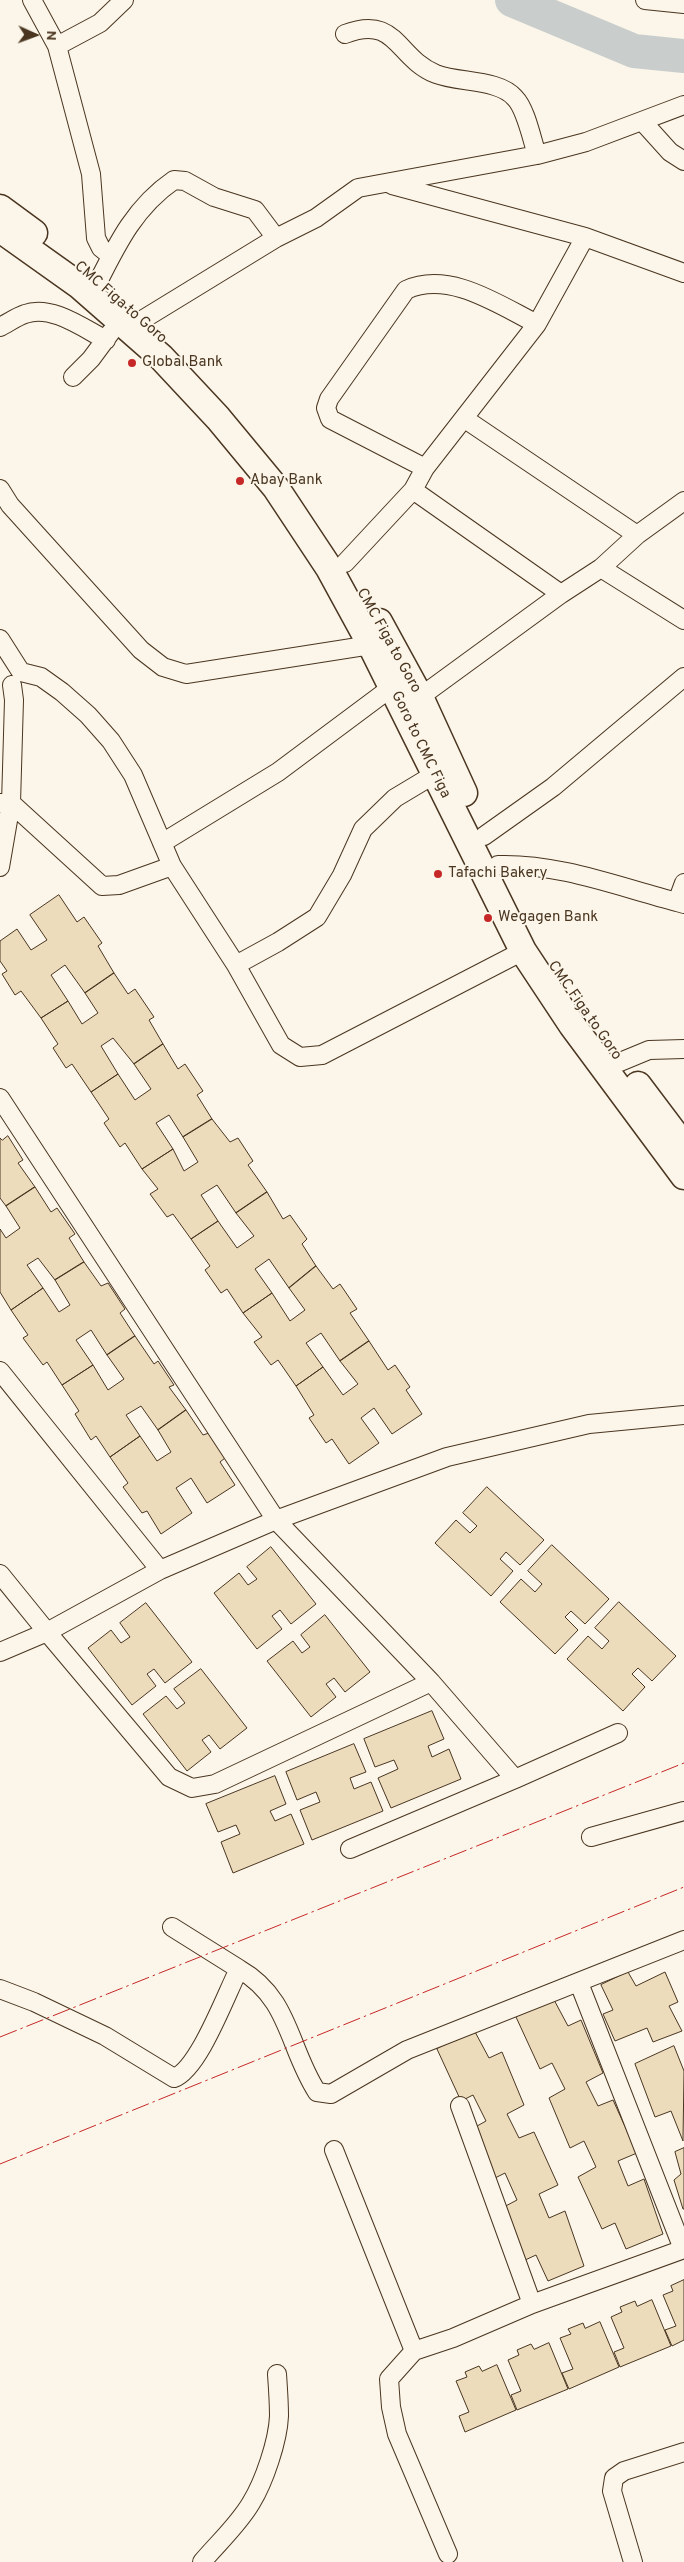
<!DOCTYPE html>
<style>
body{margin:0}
#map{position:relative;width:684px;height:2562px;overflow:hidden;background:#fbf6e9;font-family:Overpass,sans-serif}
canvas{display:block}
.north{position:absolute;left:10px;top:10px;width:50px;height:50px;-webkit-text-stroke:4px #fbf6e9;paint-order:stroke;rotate:92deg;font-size:14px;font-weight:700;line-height:20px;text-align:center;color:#4a3520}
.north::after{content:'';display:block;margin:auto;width:18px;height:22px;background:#4a3520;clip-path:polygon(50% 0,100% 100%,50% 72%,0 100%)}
</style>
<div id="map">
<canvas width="684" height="2562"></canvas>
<div class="north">N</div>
</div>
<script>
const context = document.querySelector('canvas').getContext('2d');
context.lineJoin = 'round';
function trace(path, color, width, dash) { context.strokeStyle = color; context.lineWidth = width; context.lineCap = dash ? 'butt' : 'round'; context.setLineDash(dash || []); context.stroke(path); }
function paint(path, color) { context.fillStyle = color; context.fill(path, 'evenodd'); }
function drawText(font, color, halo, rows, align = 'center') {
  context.font = font + ' Overpass,sans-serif'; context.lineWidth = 4; context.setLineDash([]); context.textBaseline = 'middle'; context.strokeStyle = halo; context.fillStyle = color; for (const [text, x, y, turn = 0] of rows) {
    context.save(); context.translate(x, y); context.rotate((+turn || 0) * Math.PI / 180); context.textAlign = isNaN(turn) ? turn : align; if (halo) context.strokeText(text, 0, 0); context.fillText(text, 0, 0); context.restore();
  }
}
trace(new Path2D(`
 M512,0L634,51L684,56`), '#c9cecd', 34);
const building = new Path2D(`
 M59,895L77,922L84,917L102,943L98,946L114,973L85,993L65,965L51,975L68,1001L41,1018L21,991L15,995L2,974L7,971L0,961V941L17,929L31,950L47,940L30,915Z
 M114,973L128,994L135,989L154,1017L149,1020L163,1044L134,1064L113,1038L101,1046L118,1074L91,1092L72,1064L66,1068L53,1048L58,1044L41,1018L68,1001L82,1024L98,1013L85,993Z
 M163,1044L178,1069L185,1064L203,1091L197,1095L212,1119L183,1137L169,1115L156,1123L173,1149L142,1169L125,1143L120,1147L104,1123L109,1119L91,1092L118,1074L135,1100L151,1089L134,1064Z
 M212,1119L230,1142L238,1138L253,1161L248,1165L267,1192L236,1213L217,1185L201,1195L218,1221L191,1239L173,1214L167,1217L150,1194L158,1189L142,1169L173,1149L184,1171L198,1162L183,1137Z
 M8,1136L23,1160L18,1163L35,1187L6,1206L0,1198V1138L2,1140Z
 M35,1187L51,1212L57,1208L75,1234L69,1238L84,1262L55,1280L38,1258L27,1265L43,1288L11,1310L0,1292V1229L6,1238L20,1228L6,1206Z
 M267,1192L283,1219L290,1215L307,1239L302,1244L316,1266L289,1288L269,1259L255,1269L272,1293L243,1313L227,1289L221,1293L205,1270L210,1266L191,1239L218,1221L237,1248L254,1236L236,1213Z
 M84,1262L101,1286L108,1283L125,1309L120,1313L135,1336L107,1355L91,1330L76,1340L93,1365L62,1385L47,1362L43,1365L23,1338L28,1335L11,1310L43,1288L59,1312L70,1305L55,1280Z
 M316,1266L333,1289L340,1284L357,1309L350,1313L369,1341L340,1361L321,1333L306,1343L323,1367L296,1386L278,1360L271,1365L254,1342L262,1337L243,1313L272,1293L290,1321L305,1310L289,1288Z
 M135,1336L154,1364L158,1361L174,1385L169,1387L186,1410L158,1430L141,1406L126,1415L140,1436L110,1457L96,1436L91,1440L75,1414L79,1411L62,1385L93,1365L108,1390L124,1379L107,1355Z
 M369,1341L388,1370L395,1365L410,1387L406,1390L422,1414L392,1434L374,1408L361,1418L379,1443L349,1464L332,1439L326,1443L309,1418L314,1415L296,1386L323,1367L343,1395L358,1384L340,1361Z
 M186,1410L203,1435L209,1433L225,1458L220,1462L235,1485L207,1503L191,1478L176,1488L192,1513L161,1534L147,1511L142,1513L123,1487L128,1483L110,1457L140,1436L157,1461L171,1452L158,1430Z
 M487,1487L544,1540L520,1565L506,1552L500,1559L513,1571L491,1596L435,1543L456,1520L470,1533L477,1526L463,1513Z
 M552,1545L609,1599L585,1624L571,1611L565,1617L578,1630L555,1654L500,1602L521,1579L535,1592L542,1584L528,1571Z
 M271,1547L316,1604L291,1624L280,1610L272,1616L282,1629L257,1649L214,1593L239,1573L248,1585L257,1579L247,1567Z
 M619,1602L676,1656L652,1681L638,1668L632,1674L645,1687L623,1711L567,1659L588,1636L602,1649L609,1641L595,1628Z
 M146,1603L192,1662L165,1683L154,1669L147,1674L156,1686L132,1705L88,1648L111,1630L121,1643L130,1637L120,1623Z
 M325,1615L370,1672L345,1692L334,1678L326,1684L336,1697L311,1717L267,1661L293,1641L302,1653L310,1647L301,1635Z
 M201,1669L247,1728L220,1749L209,1735L202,1740L211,1752L187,1771L143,1714L166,1696L177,1709L185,1703L174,1689Z
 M432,1711L444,1739L428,1746L432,1757L449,1749L461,1779L391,1808L378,1778L398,1769L394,1760L375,1767L364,1739Z
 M354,1744L366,1772L350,1778L354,1789L371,1782L383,1811L312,1840L300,1810L320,1802L316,1792L297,1800L286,1772Z
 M275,1776L286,1804L270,1811L275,1821L291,1814L304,1844L233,1873L221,1842L240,1834L236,1825L218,1832L206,1804Z
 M628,1972L636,1986L665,1972L678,2002L669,2006L682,2031L653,2042L647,2028L615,2041L603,2014L613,2010L601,1985Z
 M553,1998L568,2026L581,2020L603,2073L586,2082L598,2106L613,2100L637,2153L618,2161L628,2186L644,2179L663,2234L626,2249L615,2223L602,2229L578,2177L596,2167L584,2141L570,2148L549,2098L565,2089L552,2063L540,2069L516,2017Z
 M474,2030L489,2058L502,2052L524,2105L507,2114L519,2138L534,2132L558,2185L539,2194L549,2218L565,2211L584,2266L548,2281L536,2255L523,2261L500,2209L517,2200L505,2173L491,2180L470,2130L486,2121L473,2095L461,2101L437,2049Z
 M674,2046L684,2071L683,2141L671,2111L655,2117L635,2064Z
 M684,2148V2209H683L674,2180L681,2174L675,2152Z
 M684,2280V2340L672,2346L665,2330L676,2326L663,2295L673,2291L671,2286Z
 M652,2300L671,2346L620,2367L614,2352L624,2348L611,2317L622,2312L620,2307L635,2301L637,2306Z
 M600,2322L619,2367L569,2389L562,2373L573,2369L560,2338L571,2334L568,2329L583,2323L585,2328Z
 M549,2343L568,2389L517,2410L511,2395L521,2391L508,2360L519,2355L517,2350L531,2344L534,2349Z
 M497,2365L516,2410L465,2432L459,2416L469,2412L456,2381L467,2377L465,2372L479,2366L482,2371Z`);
paint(building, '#ecdcbc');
trace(building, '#4a3520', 1);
const minor = new Path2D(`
 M32,0L57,46L91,174L96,238L101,248L111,256
 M645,0L684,4
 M345,34C397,14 396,58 436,74C459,83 499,79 515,98C526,109 532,140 537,155
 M57,46L100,23L124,0
 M642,121L670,152L684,161
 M392,185L585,237
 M98,282C118,242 136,206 174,180L185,181L214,197L255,210L276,238
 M0,327C8,323 16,317 25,314C51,304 83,328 106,340
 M133,331L142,320L276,238L316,218L358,188L537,155L586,142L684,105
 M73,377L91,359L111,332
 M465,419L637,535
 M425,468L330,419L326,408L329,399L406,290C449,270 499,305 537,324
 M0,489L10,505L141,650L163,667L186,674L371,645
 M413,490L561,594L420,697
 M345,563L413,490L425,468L537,324L585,237L684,273
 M601,568L684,620
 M561,594L601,568L637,535L684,501
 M0,639L21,672L41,677L62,692L88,715L111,741L133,775L172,866L236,965L281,1045L300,1057L322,1055L523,951
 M0,803H11L102,886L119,885L172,866
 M484,836L553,787L684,677
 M162,843L278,772L392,687
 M498,865C558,863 619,887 677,902
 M0,867L11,803L14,700L12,685
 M684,883L677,902L684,904
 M236,965L278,942L317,917L342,875L363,829L395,798L435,774
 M620,1062L649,1050L684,1049
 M0,1098L276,1520L431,1682L515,1779L618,1733
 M0,1371L160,1570
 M0,1574L47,1632L160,1570L276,1520L447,1457L589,1424L684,1415
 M0,1652L47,1632L169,1777L192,1788L215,1784L431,1682
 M591,1837L684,1811
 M350,1849L515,1779
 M172,1927L239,1969
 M579,1983L683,2249
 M0,1989L34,2002L105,2036L174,2078C199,2069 226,1994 239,1969C290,1998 288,2047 317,2092L331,2094L407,2050L684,1940
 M460,2106L532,2304
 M334,2150L414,2351L453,2338L532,2304L684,2249
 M414,2351L389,2379L391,2407L397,2434L448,2554
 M202,2562C218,2543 238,2525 251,2503C264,2482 278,2441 279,2416C279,2402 278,2388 277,2374
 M633,2562L612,2491L614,2478L624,2471L684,2452`);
const primary = new Path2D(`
 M0,208L34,233
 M0,229L80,286L161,357L218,418L276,488L329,568L371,645L523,951L572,1025L684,1176
 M379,622L420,697L464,793
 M638,1085L684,1146`);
trace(minor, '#4a3520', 20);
trace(primary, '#4a3520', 29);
trace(minor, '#fbf6e9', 18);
trace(primary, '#fbf6e9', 26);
trace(new Path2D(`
 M0,2037L684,1763
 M0,2164L684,1887`), '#c62828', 1, [18, 4, 2.5, 4]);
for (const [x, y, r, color] of [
 [132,363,5,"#c62828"],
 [240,481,5,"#c62828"],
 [438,874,5,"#c62828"],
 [488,918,5,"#c62828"]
]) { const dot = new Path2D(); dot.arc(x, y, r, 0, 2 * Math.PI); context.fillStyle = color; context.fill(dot); trace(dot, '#fbf6e9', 2); }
drawText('15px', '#4a3520', '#fbf6e9', [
 ["CMC Figa to Goro",120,303,41],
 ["CMC Figa to Goro",388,641,61],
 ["Goro to CMC Figa",420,745,64],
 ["CMC Figa to Goro",584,1011,55]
]);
drawText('15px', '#4a3520', '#fbf6e9', [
 ["Global Bank",142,363],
 ["Abay Bank",250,481],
 ["Tafachi Bakery",448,874],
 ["Wegagen Bank",498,918]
], 'left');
</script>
